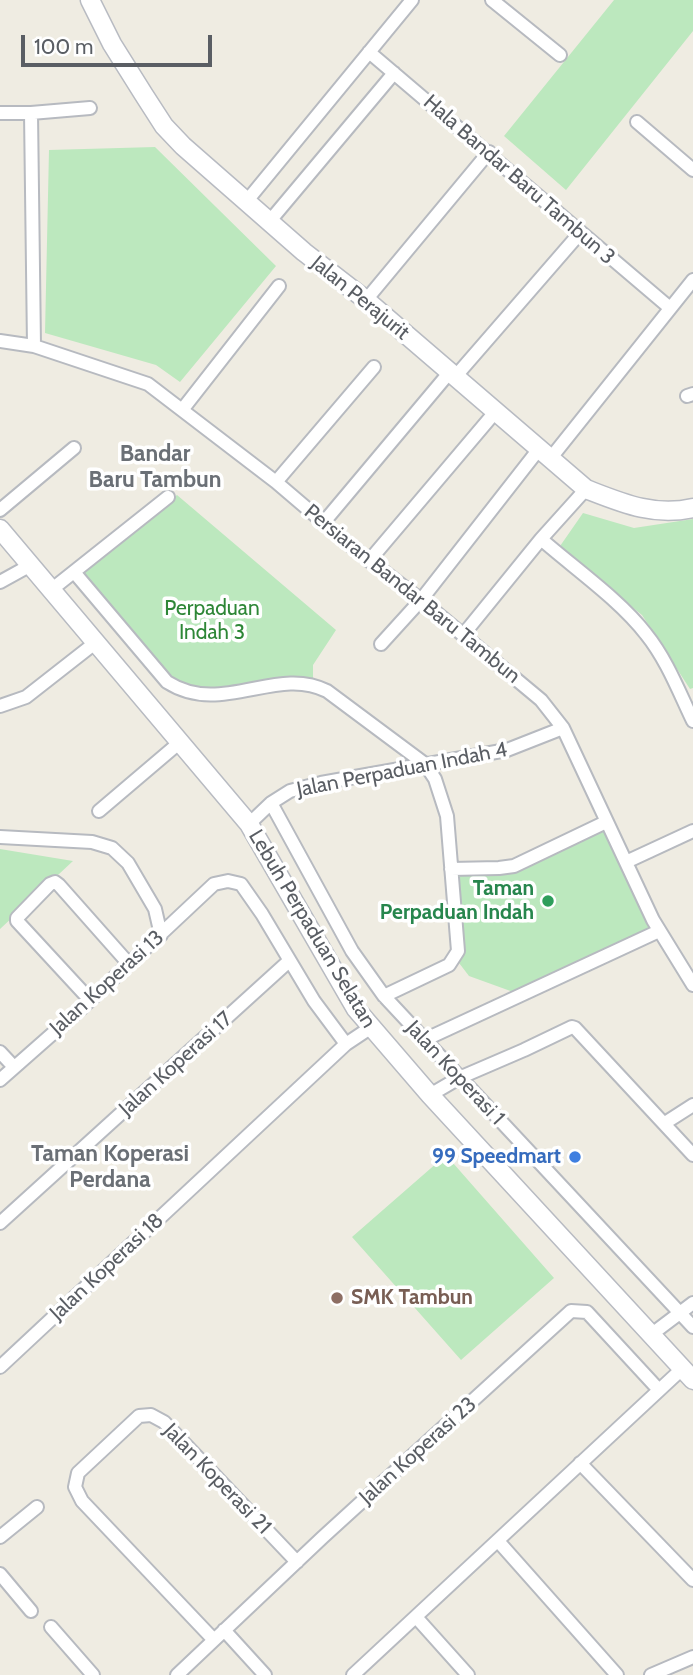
<!DOCTYPE html>
<style>
body{margin:0}
#map{position:relative;width:693px;height:1675px;overflow:hidden;background:#efece2;font-family:Cabin,sans-serif}
canvas{display:block}
.scale{position:absolute;left:21px;top:35px;width:191px;height:32px;box-sizing:border-box;border:4px solid #5a5e64;border-top:0;padding-left:9px;font-size:21px;line-height:24px;white-space:nowrap;color:#5a5e64;-webkit-text-stroke:5px #fff;paint-order:stroke}
</style>
<div id="map">
<canvas width="693" height="1675"></canvas>
<div class="scale">100 m</div>
</div>
<script>
const context = document.querySelector('canvas').getContext('2d');
context.lineJoin = 'round';
function paint(path, color) { context.fillStyle = color; context.fill(path, 'evenodd'); }
function trace(path, color, width, dash) { context.strokeStyle = color; context.lineWidth = width; context.lineCap = dash ? 'butt' : 'round'; context.setLineDash(dash || []); context.stroke(path); }
function drawText(font, color, halo, rows, align = 'center') {
  context.font = font + ' Cabin,sans-serif'; context.lineWidth = 7; context.setLineDash([]); context.textBaseline = 'middle'; context.strokeStyle = halo; context.fillStyle = color; for (const [text, x, y, turn = 0] of rows) {
    context.save(); context.translate(x, y); context.rotate((+turn || 0) * Math.PI / 180); context.textAlign = isNaN(turn) ? turn : align; if (halo) context.strokeText(text, 0, 0); context.fillText(text, 0, 0); context.restore();
  }
}
paint(new Path2D(`
 M614,0H693V31L566,190L504,136Z
 M155,147L276,266L180,382L156,365L45,333L49,150Z
 M177,495L336,630L313,665V684L182,692L74,572Z
 M583,513L634,528L693,519V688L690,689L642,615L558,549Z
 M605,827L653,930L516,993L469,976L456,959L455,873L500,872Z
 M0,849L73,861L0,929Z
 M446,1155L554,1278L461,1360L352,1237Z`), '#bce8be');
const street = new Path2D(`
 M492,0L560,55
 M369,52L670,308
 M0,113H31L34,346
 M31,113L90,108
 M637,122L693,170
 M246,202L412,0
 M269,222L394,73
 M366,300L489,152
 M0,341L34,346L148,384L276,482L351,546L421,600L541,700L563,728L653,920L693,985
 M455,377L580,233
 M687,396L693,394
 M182,410L279,286
 M550,459L693,280
 M276,482L374,367
 M0,510L74,448
 M324,522L449,373
 M541,539C574,568 620,600 646,634C667,660 679,692 693,721
 M369,561L496,411
 M74,572L167,682C222,717 276,665 327,691L425,764L435,779L447,816L458,951L449,965L384,996
 M0,582L29,566
 M51,590L168,497
 M463,635L541,539L586,489
 M381,644L421,600L539,449
 M0,706L26,697L95,643
 M271,803L352,951L384,996L693,1327
 M99,811L179,743
 M249,824L271,803L290,791L321,783L507,750L563,728
 M0,837L92,842L112,848L128,863L155,909L161,935
 M626,862L693,831
 M451,869L499,868L514,866L606,822
 M90,1000L17,921V918L50,884L55,882L59,885L129,964
 M424,1040L659,931
 M0,1052L14,1067
 M0,1080L84,1006L214,884L228,881L241,884L262,914L314,1001L346,1044
 M430,1095L459,1078L524,1050L572,1027L575,1028L693,1155
 M665,1123L693,1105
 M0,1223L289,961
 M652,1334L693,1303
 M0,1367L346,1044L370,1028
 M580,1463L693,1580
 M0,1537L37,1507
 M498,1541L617,1675
 M0,1574L31,1611
 M416,1617L468,1675
 M51,1627L93,1675
 M224,1630L265,1675
 M214,1640L82,1501L75,1487L78,1473L139,1416L151,1415L164,1422L297,1562
 M177,1675L323,1537L571,1311L587,1312L659,1390
 M353,1675L683,1368
 M651,1675L693,1657`);
const secondary = new Path2D(`
 M90,0L112,44L144,95L164,126L183,146L304,252L366,300L586,489C622,503 654,517 693,508
 M0,529L249,824L356,1009L430,1095L693,1380`);
trace(street, '#b7bac0', 16);
trace(secondary, '#b8bbc2', 21);
trace(street, '#fff', 12);
trace(secondary, '#fff', 18);
for (const [x, y, r, color] of [
 [548,901,7,"#2e9e5b"],
 [575,1157,7,"#3f7fe0"],
 [337,1298,7,"#8d6e63"]
]) { const dot = new Path2D(); dot.arc(x, y, r, 0, 2 * Math.PI); context.fillStyle = color; context.fill(dot); trace(dot, '#fff', 2.5); }
drawText('21px', '#5a5e64', '#fff', [
 ["Hala Bandar Baru Tambun 3",519,180,41],
 ["Jalan Perajurit",360,298,39],
 ["Persiaran Bandar Baru Tambun",412,594,39],
 ["Jalan Perpaduan Indah 4",402,770,-11],
 ["Lebuh Perpaduan Selatan",312,929,59],
 ["Jalan Koperasi 13",107,983,-42],
 ["Jalan Koperasi 17",176,1064,-42],
 ["Jalan Koperasi 1",455,1073,47],
 ["Jalan Koperasi 18",107,1267,-43],
 ["Jalan Koperasi 23",418,1451,-42],
 ["Jalan Koperasi 21",217,1479,46]
]);
drawText('21px', '#2e8737', '#fff', [
 ["Perpaduan",212,609],
 ["Indah 3",212,633]
]);
drawText('bold 21px', '#27864d', '#fff', [
 ["Taman",534,889],
 ["Perpaduan Indah",534,913]
], 'right');
drawText('bold 21px', '#366cbe', '#fff', [
 ["99 Speedmart",561,1157]
], 'right');
drawText('bold 21px', '#785e54', '#fff', [
 ["SMK Tambun",351,1298]
], 'left');
drawText('bold 23px', '#6b7076', '#fff', [
 ["Bandar",155,454],
 ["Baru Tambun",155,480],
 ["Taman Koperasi",110,1154],
 ["Perdana",110,1180]
]);
</script>
